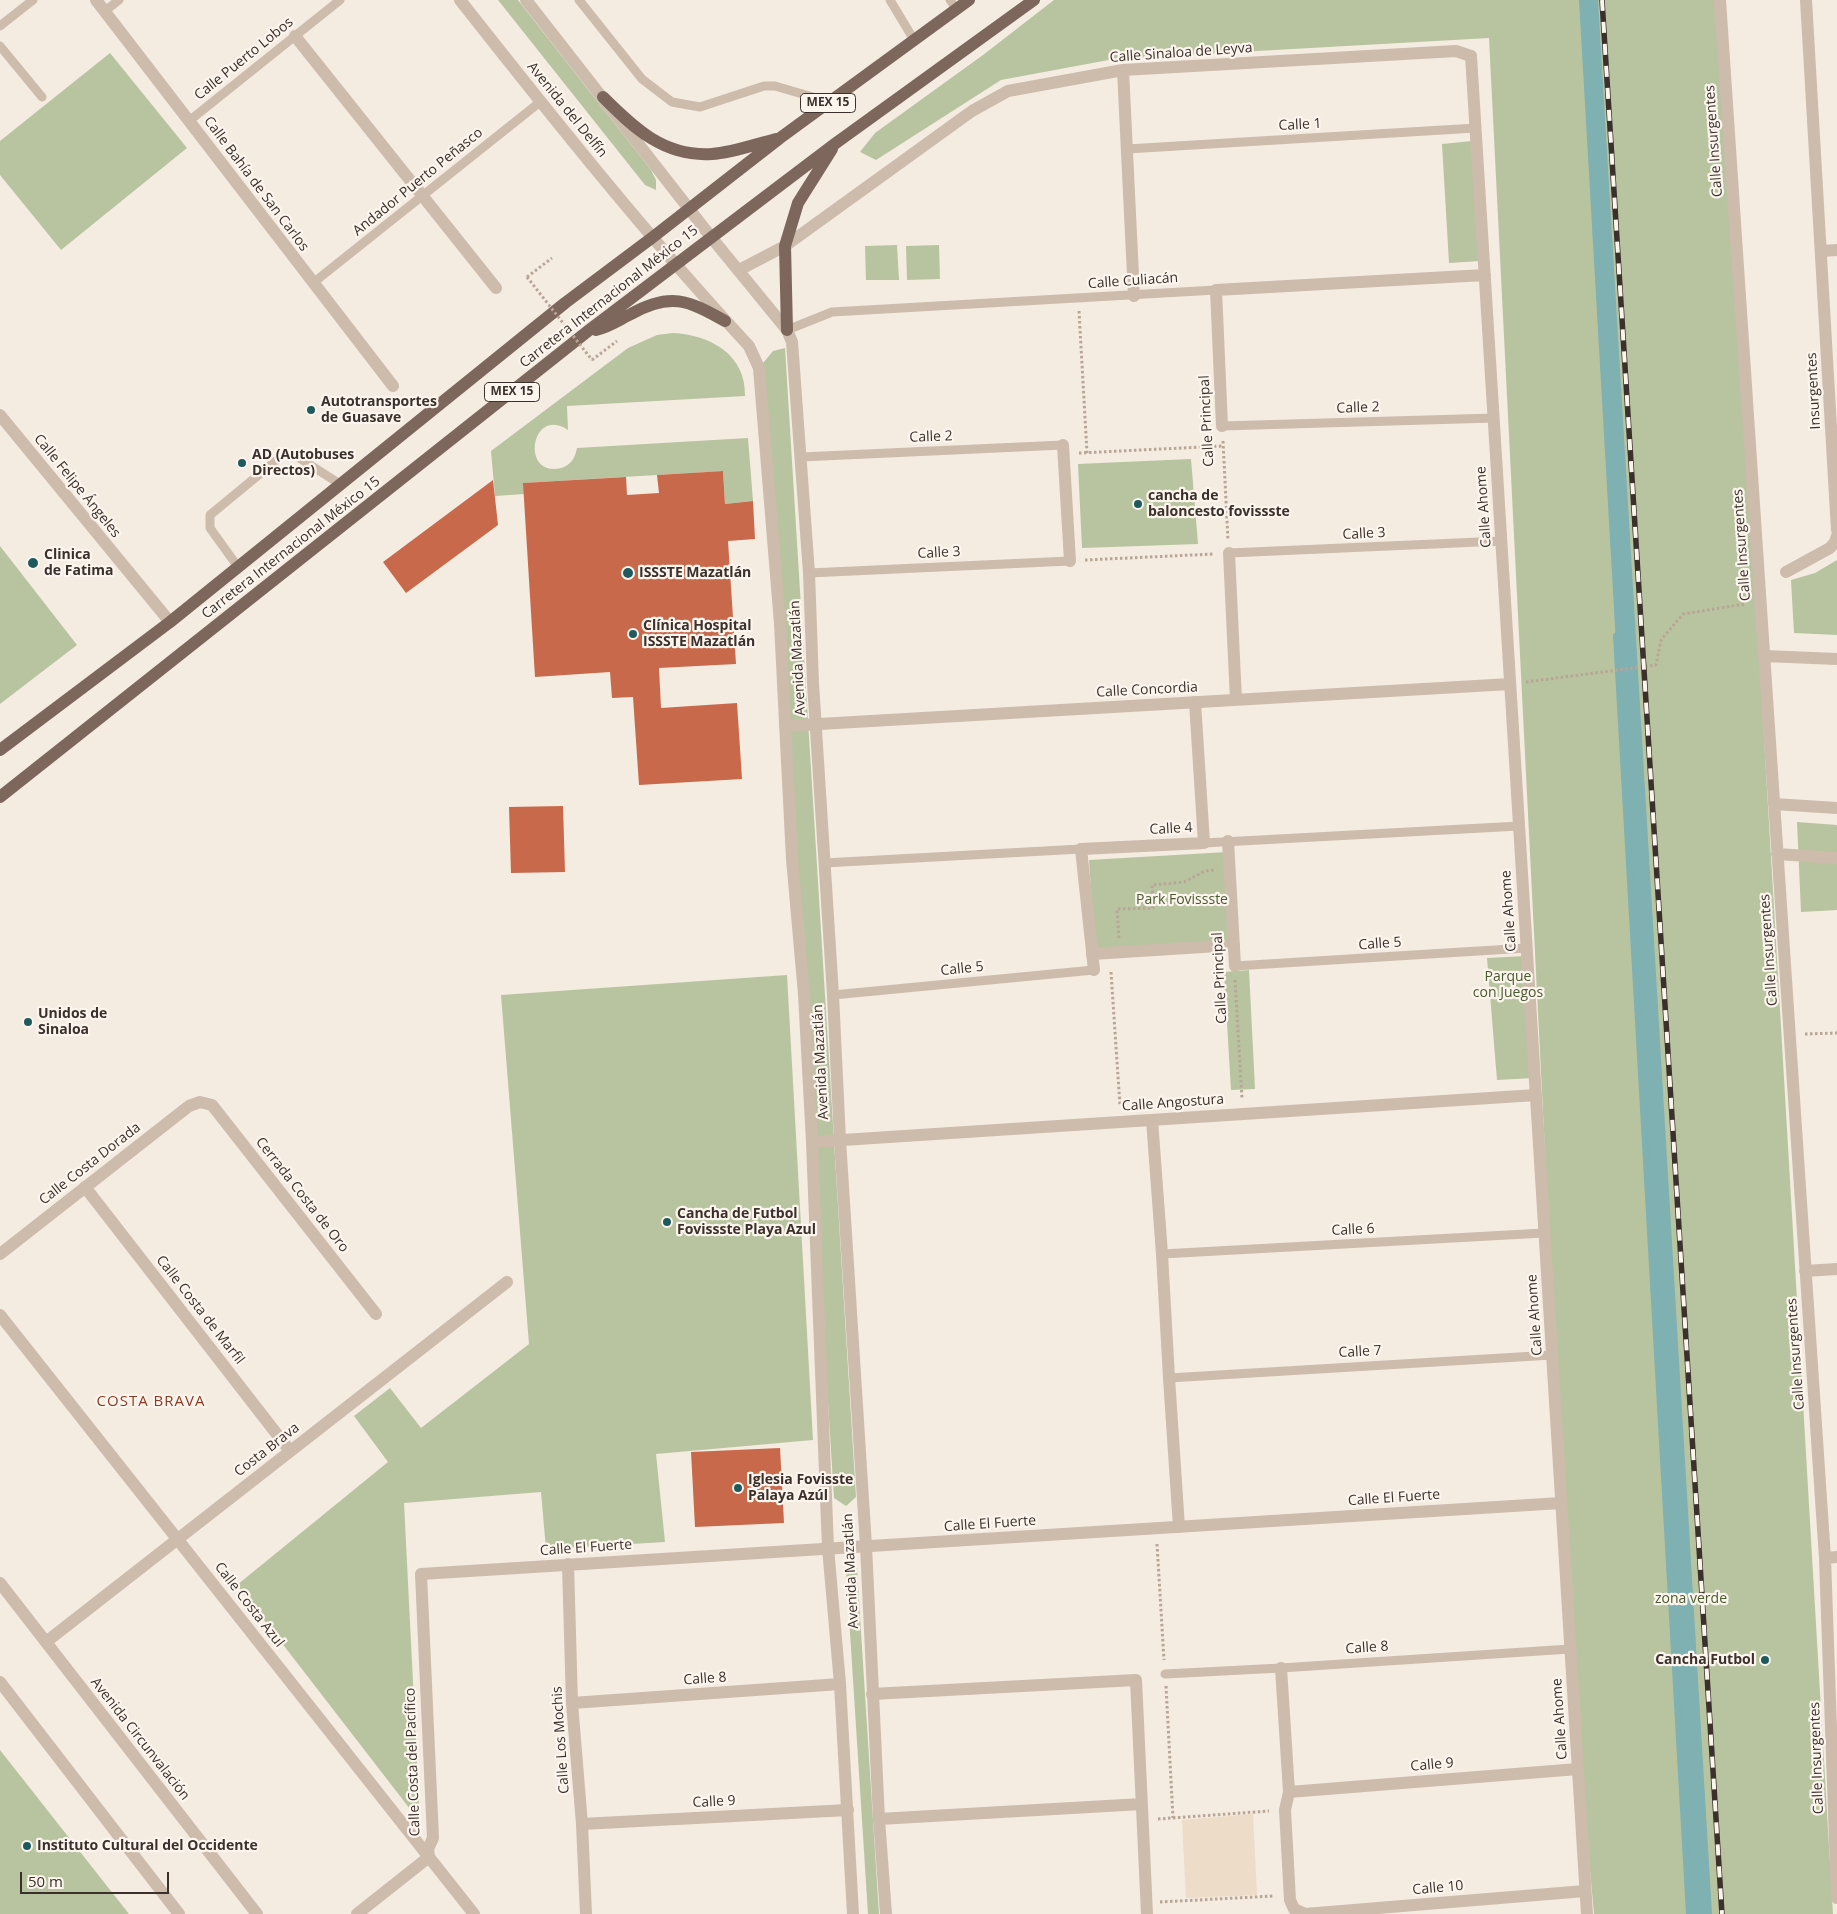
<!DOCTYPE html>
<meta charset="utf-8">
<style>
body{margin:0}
#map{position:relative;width:1837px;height:1914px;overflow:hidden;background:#f4ebe1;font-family:"Open Sans",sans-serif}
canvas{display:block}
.scale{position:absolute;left:20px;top:1872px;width:149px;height:22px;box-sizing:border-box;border:2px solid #3b302b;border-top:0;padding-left:6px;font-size:15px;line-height:18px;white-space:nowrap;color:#3b302b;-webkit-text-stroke:4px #fbf5ee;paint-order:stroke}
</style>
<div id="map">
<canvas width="1837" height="1914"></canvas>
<div class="scale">50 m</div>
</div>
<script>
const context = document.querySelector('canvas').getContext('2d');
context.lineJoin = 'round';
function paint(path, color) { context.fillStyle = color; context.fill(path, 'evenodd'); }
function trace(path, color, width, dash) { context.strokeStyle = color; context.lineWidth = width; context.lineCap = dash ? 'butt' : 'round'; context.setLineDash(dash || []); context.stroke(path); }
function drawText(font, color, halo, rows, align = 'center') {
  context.font = font + ' "Open Sans",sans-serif'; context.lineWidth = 4.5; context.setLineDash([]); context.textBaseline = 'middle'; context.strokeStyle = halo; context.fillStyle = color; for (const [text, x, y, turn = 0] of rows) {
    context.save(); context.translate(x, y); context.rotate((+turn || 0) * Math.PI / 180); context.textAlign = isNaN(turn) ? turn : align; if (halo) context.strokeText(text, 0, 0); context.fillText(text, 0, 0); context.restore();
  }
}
paint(new Path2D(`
 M498,0H518L651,170L656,180V190L645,185Z
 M1054,0H1715L1756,601L1833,1914H1594L1570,1649L1489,38L1114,59L1001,80L876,160L860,152L875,133L983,55Z
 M110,53L187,148L61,250L0,175V141Z
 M1472,141L1480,261L1449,263L1442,144Z
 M897,245L899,280H866L865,246Z
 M939,245L940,279L907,280L906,246Z
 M673,333C710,335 746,354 745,396L567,406L568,430C531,405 520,478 561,468C571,465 575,458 577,448L748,438L753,501L725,504L723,471L524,483V494L495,496L491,451L628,348L657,335Z
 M785,348L856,1497L846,1506L834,1498L763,363L773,351Z
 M1191,459L1198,544L1082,548L1078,464Z
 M0,546L77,645L0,704Z
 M1837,560V635L1794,633L1791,580L1815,573Z
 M1797,822L1837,825V910L1801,912Z
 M1227,852L1236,943L1095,951L1089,860Z
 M1525,956L1533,1078L1497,1080L1487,958Z
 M1249,970L1255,1089L1231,1090L1224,972Z
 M787,975L813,1440L656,1454L665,1542L546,1549L541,1492L404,1503L420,1822L237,1585L388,1462L354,1416L390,1388L421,1428L529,1344L501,995Z
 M852,1558L857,1569L879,1914H868L846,1570Z
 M0,1750L129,1914H0Z`), '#b8c4a0');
paint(new Path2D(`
 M1253,1814L1257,1895L1186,1898L1182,1820Z`), '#ecdcc8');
paint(new Path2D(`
 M1579,0H1598L1712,1914H1689Z`), '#7fb0b2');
trace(new Path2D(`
 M1616,636L1689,1914`), '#7fb0b2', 6);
paint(new Path2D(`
 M723,471L725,504L753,501L755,539L728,541L736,664L659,668L661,708L737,703L742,779L639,785L633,697L612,698L610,672L535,677L523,483L626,477L627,495L659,493L657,475Z
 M493,480L498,525L406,593L383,562Z
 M563,806L565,872L511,873L509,807Z
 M780,1448L784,1523L695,1527L691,1452Z`), '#c8694b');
trace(new Path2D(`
 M527,277L552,258
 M1079,311L1087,453
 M592,360L617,341
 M1223,441L1228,540
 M1079,453L1223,446
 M1085,560L1214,554
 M1526,682L1656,665L1661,640L1683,614L1745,604
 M1119,938L1117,909L1153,908L1152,885L1184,882L1205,871L1214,870
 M1111,972L1120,1106
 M1235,980L1242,1098
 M1805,1034L1837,1033
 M1157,1544L1164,1660
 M1166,1686L1173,1818
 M1158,1819L1269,1811
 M1160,1902L1274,1896`), '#b9a596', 3, [2.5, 2.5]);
trace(new Path2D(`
 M579,0L642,79L672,102L700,107L764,86H775L830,102
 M890,0L914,40
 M950,0L957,10
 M105,11L119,0
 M0,26L33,0
 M0,46L42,97
 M189,121L340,0
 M1127,149L1476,128
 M313,283L540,102
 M787,330L832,312L1216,290
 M1222,426L1494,418
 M801,457L1063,445
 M1229,553L1502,541
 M238,567L210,528V515L284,454H293L340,484
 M809,573L1070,561
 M1204,843L1519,826
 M824,863L1081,849
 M1235,966L1527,948
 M833,995L1094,970
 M1162,1254L1544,1233
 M1169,1378L1552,1355
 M1165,1674L1281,1668L1570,1649`), '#cdbbac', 9);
trace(new Path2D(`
 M1081,849L1204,843L1195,702
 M1092,954L1234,945
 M1162,1254L1169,1378`), '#cdbbac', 12);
trace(new Path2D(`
 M96,0L393,386
 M1720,0L1825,1558L1837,1898
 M1806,0L1837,530
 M295,36L496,288
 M1123,70L1134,296
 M1822,251L1837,250
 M739,270L785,246L972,111L1008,91L1123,70L1456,51L1471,56L1587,1914
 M0,415L170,622
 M1222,426L1216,290L1485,275
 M1063,445L1070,561
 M1229,553L1236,700
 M1786,572L1830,548L1835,542L1837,536
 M1764,656L1837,659
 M785,726L1510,684
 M1774,804L1837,808
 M1228,841L1235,966
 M1081,849L1094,970
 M1777,854L1837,858
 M1152,1120L1162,1254
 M812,1142L1536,1095
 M85,1187L290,1451
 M0,1254L189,1106L200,1102L212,1105L376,1314
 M1805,1271L1837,1269
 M0,1315L474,1914
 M1169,1378L1179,1527
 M1825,1558L1837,1557
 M568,1564L572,1703L582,1824L586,1914
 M46,1642L507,1282
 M1281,1668L1289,1792L1285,1810L1290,1900L1294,1909L1305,1914L1585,1891
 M872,1694L1136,1680L1147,1914
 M572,1703L840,1684
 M1289,1792L1578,1769
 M879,1819L1142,1804
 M582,1824L848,1810
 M357,1914L429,1857L428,1849L433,1838L421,1574L1561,1503`), '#cdbbac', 12);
trace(new Path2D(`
 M460,0C553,118 647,236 749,346L759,368L780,624L792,859L804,994L812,1142L828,1548L840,1684L853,1914
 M526,0L711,237L787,330L792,342L809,573L813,683L833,995L840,1140L866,1546L879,1819L886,1914
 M0,1583L257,1914
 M0,1682L179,1914`), '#cdbbac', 12);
trace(new Path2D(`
 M603,97C634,128 664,157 712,154C730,153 757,144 776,139
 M596,330C609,327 619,320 631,314C670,292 688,300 725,321
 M787,330L785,246L798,203L832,149
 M0,750L170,622L565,303L653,237L780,138L969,0
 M0,797L588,331L836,143L1034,0`), '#7d675c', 12);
const rail = new Path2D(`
 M1602,0L1722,1914`);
trace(rail, '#3b302b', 5.5);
trace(rail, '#fbf5ee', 4, [11]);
trace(new Path2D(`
 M527,277L592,360`), '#b9a596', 3, [2.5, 2.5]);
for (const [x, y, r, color] of [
 [311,410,5,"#1f5a5e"],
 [242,463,5,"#1f5a5e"],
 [1138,504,5,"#1f5a5e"],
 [33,563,6,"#1f5a5e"],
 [628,573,6,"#1f5a5e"],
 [633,634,5,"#1f5a5e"],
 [28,1022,5,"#1f5a5e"],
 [667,1222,5,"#1f5a5e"],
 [738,1488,5,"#1f5a5e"],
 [1765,1660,5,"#1f5a5e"],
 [27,1846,5,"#1f5a5e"]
]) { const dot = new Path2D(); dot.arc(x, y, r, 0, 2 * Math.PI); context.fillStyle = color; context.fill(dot); trace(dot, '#fbf5ee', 2); }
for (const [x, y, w] of [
 [828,103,55],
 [512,392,55]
]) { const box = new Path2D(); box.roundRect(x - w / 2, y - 9.5, w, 19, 4); context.fillStyle = '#fbf5ee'; context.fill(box); trace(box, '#3b302b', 1); }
drawText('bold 12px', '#3b302b', null, [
 ["MEX 15",828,103],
 ["MEX 15",512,392]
]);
drawText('14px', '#3b302b', '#fbf5ee', [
 ["Calle Sinaloa de Leyva",1181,53,-4],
 ["Calle Puerto Lobos",244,59,-39],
 ["Avenida del Delfín",567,110,51],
 ["Calle 1",1300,125,-3],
 ["Calle Insurgentes",1714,141,-94],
 ["Andador Puerto Peñasco",418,182,-39],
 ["Calle Bahía de San Carlos",256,184,53],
 ["Calle Culiacán",1133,281,-4],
 ["Carretera Internacional México 15",609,297,-38],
 ["Insurgentes",1814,391,-93],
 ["Calle 2",1358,408,-2],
 ["Calle Principal",1207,421,-93],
 ["Calle 2",931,437,-2],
 ["Calle Felipe Ángeles",77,486,51],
 ["Calle Ahome",1484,507,-94],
 ["Calle 3",1364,534,-3],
 ["Calle Insurgentes",1742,545,-94],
 ["Carretera Internacional México 15",291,548,-38],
 ["Calle 3",939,553,-3],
 ["Avenida Mazatlán",798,658,-93],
 ["Calle Concordia",1147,690,-3],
 ["Calle 4",1171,829,-3],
 ["Calle Ahome",1509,911,-94],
 ["Calle 5",1380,944,-4],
 ["Calle Insurgentes",1769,950,-94],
 ["Calle 5",962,969,-6],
 ["Calle Principal",1220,978,-93],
 ["Avenida Mazatlán",821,1062,-93],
 ["Calle Angostura",1173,1103,-4],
 ["Calle Costa Dorada",90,1164,-38],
 ["Cerrada Costa de Oro",302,1195,52],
 ["Calle 6",1353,1230,-3],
 ["Calle Costa de Marfil",200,1310,52],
 ["Calle Ahome",1535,1315,-94],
 ["Calle 7",1360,1352,-3],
 ["Calle Insurgentes",1796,1354,-94],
 ["Costa Brava",267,1450,-38],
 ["Calle El Fuerte",1394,1498,-4],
 ["Calle El Fuerte",990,1524,-4],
 ["Calle El Fuerte",586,1548,-4],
 ["Avenida Mazatlán",851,1571,-93],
 ["Calle Costa Azul",249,1605,52],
 ["Calle 8",1367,1648,-4],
 ["Calle 8",705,1679,-4],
 ["Calle Ahome",1560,1719,-94],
 ["Avenida Circunvalación",140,1739,52],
 ["Calle Los Mochis",561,1740,-94],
 ["Calle Insurgentes",1817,1758,-92],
 ["Calle Costa del Pacífico",413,1762,-92],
 ["Calle 9",1432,1765,-5],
 ["Calle 9",714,1802,-3],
 ["Calle 10",1438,1888,-5]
]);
drawText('bold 14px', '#3b302b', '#fbf5ee', [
 ["Autotransportes",321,402],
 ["de Guasave",321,418],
 ["AD (Autobuses",252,455],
 ["Directos)",252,471],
 ["cancha de",1148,496],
 ["baloncesto fovissste",1148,512],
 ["Clinica",44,555],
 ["de Fatima",44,571],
 ["ISSSTE Mazatlán",639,573],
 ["Clínica Hospital",643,626],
 ["ISSSTE Mazatlán",643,642],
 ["Unidos de",38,1014],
 ["Sinaloa",38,1030],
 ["Cancha de Futbol",677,1214],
 ["Fovissste Playa Azul",677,1230],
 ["Iglesia Fovisste",748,1480],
 ["Palaya Azúl",748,1496],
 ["Cancha Futbol",1755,1660,"right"],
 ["Instituto Cultural del Occidente",37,1846]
], 'left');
drawText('14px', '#4a5a2e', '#fbf5ee', [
 ["Park Fovissste",1182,900],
 ["Parque",1508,977],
 ["con Juegos",1508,993],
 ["zona verde",1691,1599]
]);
context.letterSpacing = '1px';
drawText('15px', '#8c3b22', '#fbf5ee', [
 ["COSTA BRAVA",151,1402]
]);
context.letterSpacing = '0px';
</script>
